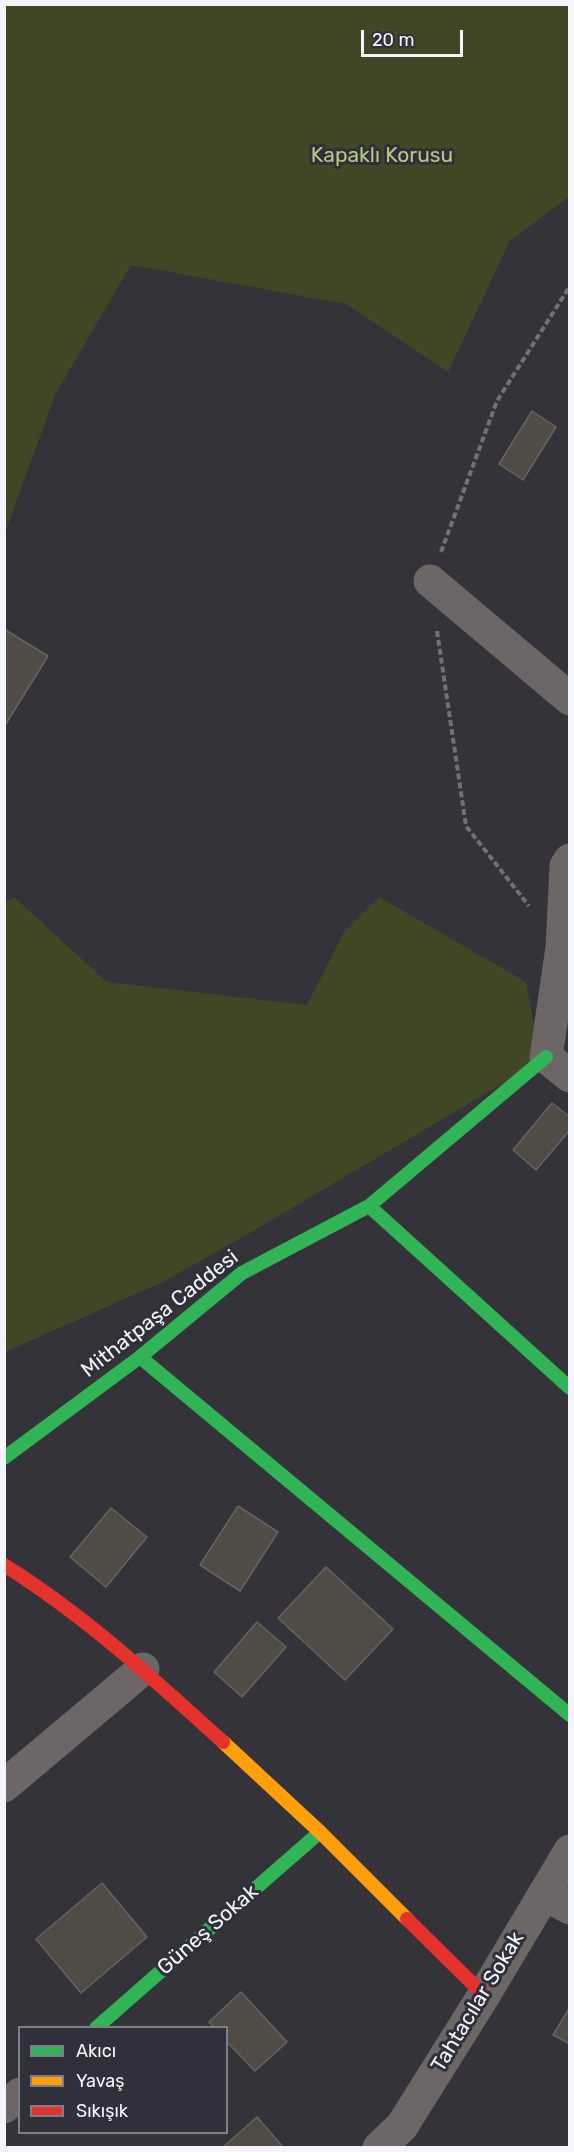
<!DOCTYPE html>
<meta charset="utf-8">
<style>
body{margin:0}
#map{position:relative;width:574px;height:2152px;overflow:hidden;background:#333339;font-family:Rubik,sans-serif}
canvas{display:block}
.frame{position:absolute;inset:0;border:6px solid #f4f4fc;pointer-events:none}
.legend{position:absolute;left:18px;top:2026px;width:210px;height:108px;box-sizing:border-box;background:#30303c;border:2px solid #7e7e89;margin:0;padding:8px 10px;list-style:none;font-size:18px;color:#f4f4fc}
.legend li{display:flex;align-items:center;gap:12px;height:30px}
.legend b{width:30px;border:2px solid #7e7e89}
.scale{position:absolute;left:361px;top:30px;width:102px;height:27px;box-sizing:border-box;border:3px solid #f4f4fc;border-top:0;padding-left:8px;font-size:18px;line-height:21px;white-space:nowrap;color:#f4f4fc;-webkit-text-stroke:4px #30303c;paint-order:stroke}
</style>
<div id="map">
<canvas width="574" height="2152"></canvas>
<div class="frame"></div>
<ul class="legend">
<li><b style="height:8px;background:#30b455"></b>Akıcı</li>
<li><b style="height:8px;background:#ff9f0a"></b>Yavaş</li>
<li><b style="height:8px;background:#e5322d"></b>Sıkışık</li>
</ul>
<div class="scale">20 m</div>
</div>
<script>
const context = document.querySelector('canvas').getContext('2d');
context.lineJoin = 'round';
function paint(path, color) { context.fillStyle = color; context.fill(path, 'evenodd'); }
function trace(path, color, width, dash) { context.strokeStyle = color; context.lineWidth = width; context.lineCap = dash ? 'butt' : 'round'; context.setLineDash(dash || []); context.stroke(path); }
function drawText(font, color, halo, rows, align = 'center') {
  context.font = font + ' Rubik,sans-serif'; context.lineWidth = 6; context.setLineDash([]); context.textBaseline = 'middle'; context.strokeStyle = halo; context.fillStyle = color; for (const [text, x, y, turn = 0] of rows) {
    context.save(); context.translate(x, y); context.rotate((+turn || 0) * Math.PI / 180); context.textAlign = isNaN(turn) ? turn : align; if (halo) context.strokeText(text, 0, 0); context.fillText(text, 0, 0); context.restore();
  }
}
paint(new Path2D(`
 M5,4L569,5V197L510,241L448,372L346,304L131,265L55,395L5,533Z
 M14,897L107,982L307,1005L344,932L379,897L526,982L541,1061L248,1234L163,1282L5,1352V903Z`), '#3f4724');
const building = new Path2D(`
 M532,411L556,427L523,480L499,464Z
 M4,629L48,656L4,727Z
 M552,1103L570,1117V1130L536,1170L513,1150Z
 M238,1506L278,1532L240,1591L200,1565Z
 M111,1508L147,1537L106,1587L70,1557Z
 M326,1567L393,1629L345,1680L278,1618Z
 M257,1622L286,1647L242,1697L214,1672Z
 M102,1883L147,1937L81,1993L36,1939Z
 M241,1992L287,2042L255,2071L226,2041V2028H214L209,2022Z
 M570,2007V2044L553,2035Z
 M257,2117L284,2148H222Z`);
paint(building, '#514b46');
trace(building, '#656363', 1.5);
trace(new Path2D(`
 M441,552L497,401L570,286
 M437,631L466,826L529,906`), '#746f72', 4, [6, 3]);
trace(new Path2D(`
 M430,581L570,699
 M570,860L566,866L562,948L546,1057L570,1076
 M4,1786L143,1669
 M544,1894L570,1908
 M4,2107L20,2094
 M379,2148L402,2126L484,1995L570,1851`), '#6d6666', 33);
trace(new Path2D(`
 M369,1206L570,1388
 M140,1357L570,1715
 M4,1458L140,1357L242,1273L369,1206L546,1057
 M96,2028L320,1832`), '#30b455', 14);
trace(new Path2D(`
 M223,1742L320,1832L407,1919`), '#ff9f0a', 14);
trace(new Path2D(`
 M4,1565C84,1615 154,1679 223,1742
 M407,1919L484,1995`), '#e5322d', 14);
drawText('21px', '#b7ca7b', '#30303c', [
 ["Kapaklı Korusu",382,156]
]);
drawText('21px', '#f4f4fc', '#30303c', [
 ["Mithatpaşa Caddesi",160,1314,-38],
 ["Güneş Sokak",208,1930,-41],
 ["Tahtacılar Sokak",478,2002,-59]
]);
</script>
